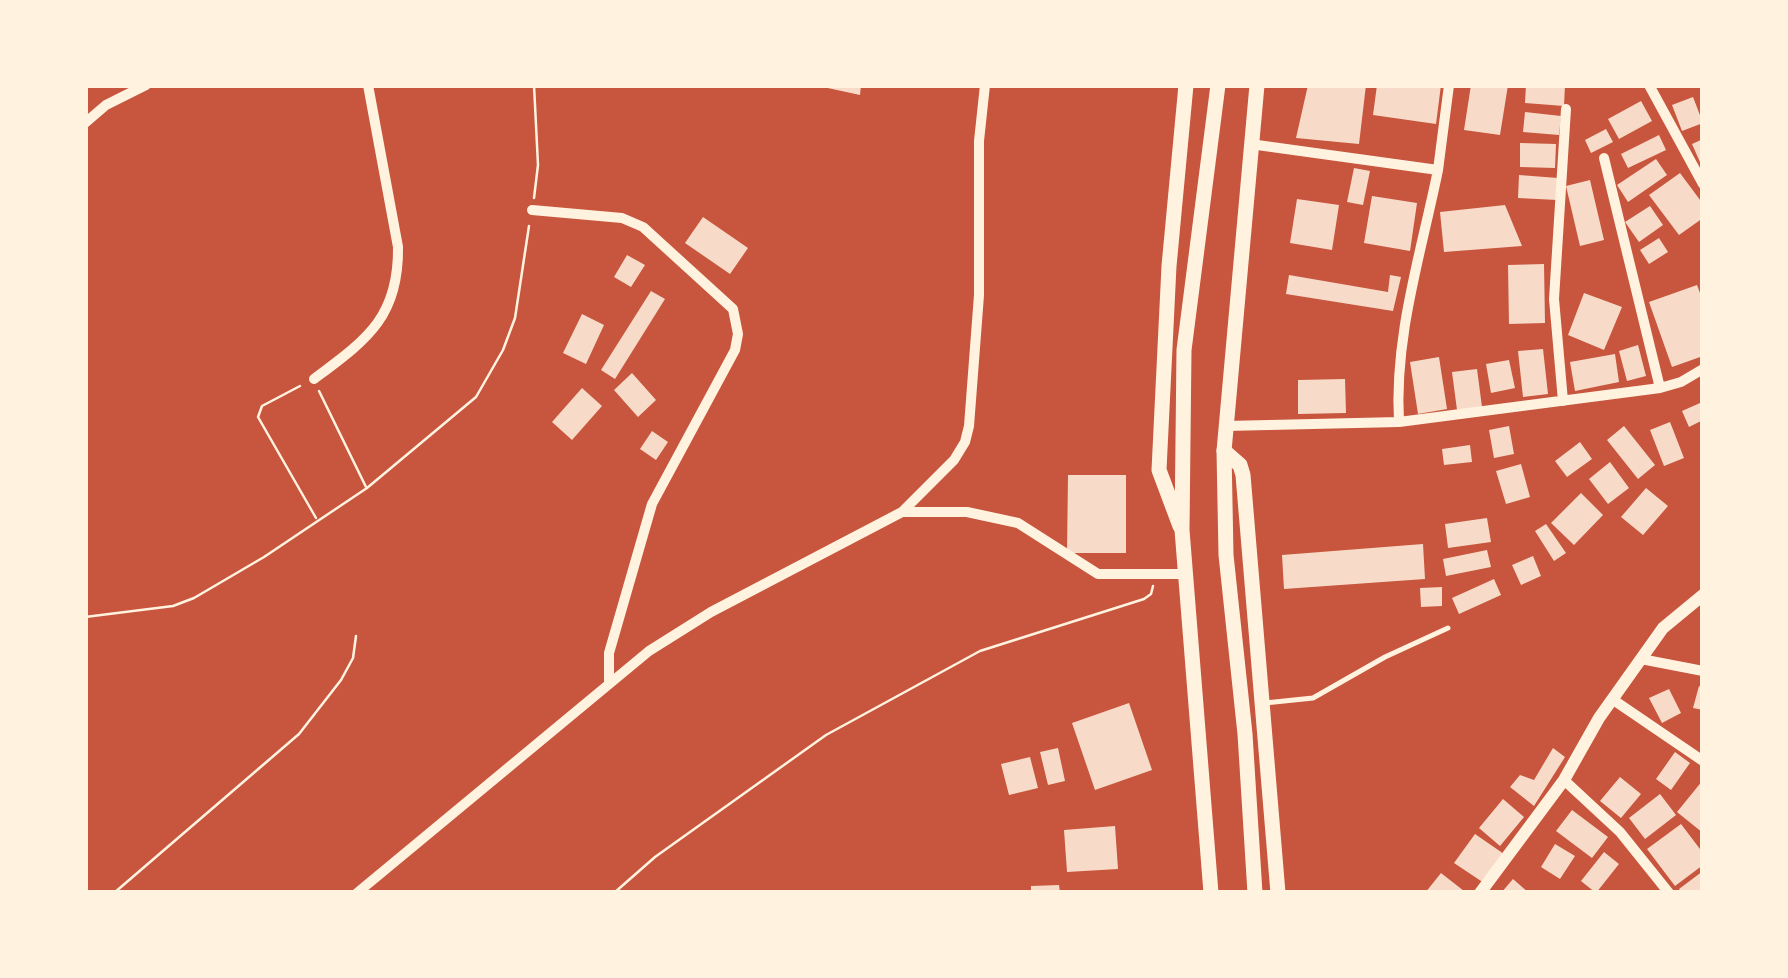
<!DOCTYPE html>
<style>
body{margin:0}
#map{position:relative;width:1788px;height:978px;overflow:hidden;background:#c8553d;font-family:"Crimson Pro",serif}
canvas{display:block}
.frame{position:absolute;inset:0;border:88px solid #fff3e0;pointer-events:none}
</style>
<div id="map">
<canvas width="1788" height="978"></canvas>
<div class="frame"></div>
</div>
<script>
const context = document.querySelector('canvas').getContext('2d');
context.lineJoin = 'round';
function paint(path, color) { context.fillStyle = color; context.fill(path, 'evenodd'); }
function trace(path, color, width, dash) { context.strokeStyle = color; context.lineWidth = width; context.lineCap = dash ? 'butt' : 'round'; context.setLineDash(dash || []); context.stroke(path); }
paint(new Path2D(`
 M814,85H861L860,95Z
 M1308,85H1366L1359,144L1296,138Z
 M1377,85H1441L1436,124L1373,115Z
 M1471,85H1508L1500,135L1464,130Z
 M1526,85H1565L1564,106L1525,103Z
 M1693,97L1703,123L1682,131L1672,105Z
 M1641,101L1652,121L1619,139L1608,119Z
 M1525,112L1561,116L1559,135L1523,132Z
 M1606,129L1613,142L1591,153L1585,140Z
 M1659,135L1666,150L1628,168L1621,154Z
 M1703,139V169L1692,144Z
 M1520,143L1556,144L1555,168L1520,167Z
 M1656,159L1667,175L1628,202L1617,185Z
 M1354,168L1370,171L1363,205L1347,202Z
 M1680,173L1703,204V218L1679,235L1649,195Z
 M1519,175L1558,178L1557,200L1518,198Z
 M1590,180L1604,240L1580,246L1566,186Z
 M1372,196L1417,203L1410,251L1364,243Z
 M1297,199L1339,205L1332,250L1290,243Z
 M1505,205L1522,246L1444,252L1440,212Z
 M1650,206L1663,225L1639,242L1625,222Z
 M703,217L748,248L730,274L685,243Z
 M1659,238L1668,252L1649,264L1640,250Z
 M627,255L645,265L631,287L614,277Z
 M1544,264L1545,323L1509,324L1508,265Z
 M1289,275L1388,292L1390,275L1401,277L1393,311L1286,294Z
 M1697,285L1703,301V356L1672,367L1649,302Z
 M651,291L665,299L615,379L601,370Z
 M1584,293L1622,307L1604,350L1568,335Z
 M582,314L604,325L586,364L563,353Z
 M1638,345L1646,376L1627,381L1619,351Z
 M1543,349L1548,394L1523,397L1518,351Z
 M1615,354L1619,382L1575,391L1570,362Z
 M1439,357L1447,409L1418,414L1410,362Z
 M1509,360L1515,388L1491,393L1486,364Z
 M1477,369L1482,407L1457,410L1452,372Z
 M632,373L656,400L638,417L614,390Z
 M1345,379L1346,413L1298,414V380Z
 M582,388L602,406L572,440L552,422Z
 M1700,403L1703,420L1689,427L1682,411Z
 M1670,422L1684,458L1664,466L1650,430Z
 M1509,426L1514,454L1494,458L1489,430Z
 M1624,426L1655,465L1638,479L1607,440Z
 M652,431L668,442L656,460L640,449Z
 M1580,442L1592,459L1567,477L1555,461Z
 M1470,445L1472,462L1444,465L1442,449Z
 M1610,462L1629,488L1608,504L1589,479Z
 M1521,464L1530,497L1506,504L1496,471Z
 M1068,475H1126V553H1067Z
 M1646,488L1668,506L1643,535L1621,517Z
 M1581,493L1603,515L1574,545L1551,523Z
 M1487,518L1491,542L1448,548L1445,524Z
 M1546,524L1566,553L1554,561L1535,531Z
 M1423,544L1425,579L1284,589L1282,555Z
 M1487,550L1491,567L1446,576L1443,559Z
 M1533,556L1541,576L1521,585L1512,565Z
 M1494,579L1501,595L1459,614L1452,598Z
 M1442,587V606L1421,607L1420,588Z
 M1699,686L1703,687V710L1693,708Z
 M1669,689L1681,713L1662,723L1649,698Z
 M1129,703L1152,770L1095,790L1072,723Z
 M1058,748L1065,781L1048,785L1040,752Z
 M1553,748L1565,757L1534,806L1510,787L1520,775L1534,780Z
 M1675,752L1690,763L1671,790L1656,779Z
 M1030,757L1038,788L1009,795L1001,764Z
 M1620,777L1641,794L1621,818L1600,801Z
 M1703,780V833L1677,812Z
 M1660,794L1676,815L1645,839L1629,818Z
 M1503,799L1524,817L1500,846L1479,828Z
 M1572,810L1608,837L1592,858L1556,831Z
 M1681,824L1703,853V865L1675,886L1647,849Z
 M1115,826L1118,869L1067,872L1064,830Z
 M1475,834L1504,854L1484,883L1454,863Z
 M1555,844L1575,856L1560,879L1541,867Z
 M1604,852L1619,864L1596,893L1581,881Z
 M1703,871V893H1682L1679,889Z
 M1441,873L1464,891L1462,893H1425Z
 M1513,879L1529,893H1501Z
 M1059,885L1060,893H1031V886Z`), '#f7dbc8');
trace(new Path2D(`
 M534,85L538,165L534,198
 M300,386L262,406L258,417L316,518
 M319,391L366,487
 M85,617L173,606L194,598L264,557L367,488L476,397L503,350L515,318L529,226
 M114,893L299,734L341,680L353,658L356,636
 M614,893L655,857L826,735L980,651L1144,599L1151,594L1153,586`), '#fff3e0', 2.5);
trace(new Path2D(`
 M1265,703L1313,698L1385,657L1448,628`), '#fff3e0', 5);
trace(new Path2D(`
 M1649,85L1703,184
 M85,123L106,105L146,85
 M1250,144L1438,170L1449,85
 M1604,158L1660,388
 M532,210L622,218L643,227L733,309L738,334L735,350L652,504L609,653V684
 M314,379C366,340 399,318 398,247L368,85
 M1563,401L1554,299L1566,109
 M1399,422C1394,336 1421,254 1438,170
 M1226,426L1399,422L1660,388L1681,382L1703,369
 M902,512H967L1018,523L1098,574H1183
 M1641,659L1703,671
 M1612,699L1703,761
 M1564,780L1620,832L1669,893
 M357,893L649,651L711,612L902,512L954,460L965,442L969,426L979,295V141L985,85`), '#fff3e0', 10);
trace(new Path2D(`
 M1480,893L1564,780L1599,718L1663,628L1703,595`), '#fff3e0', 12);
trace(new Path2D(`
 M1224,451L1240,465L1243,475L1278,893
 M1180,526L1159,470L1169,266L1186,85`), '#fff3e0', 15);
trace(new Path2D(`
 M1211,893L1182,530L1184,350L1218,85
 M1255,893L1245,734L1226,555L1224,451L1257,85`), '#fff3e0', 15);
</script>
